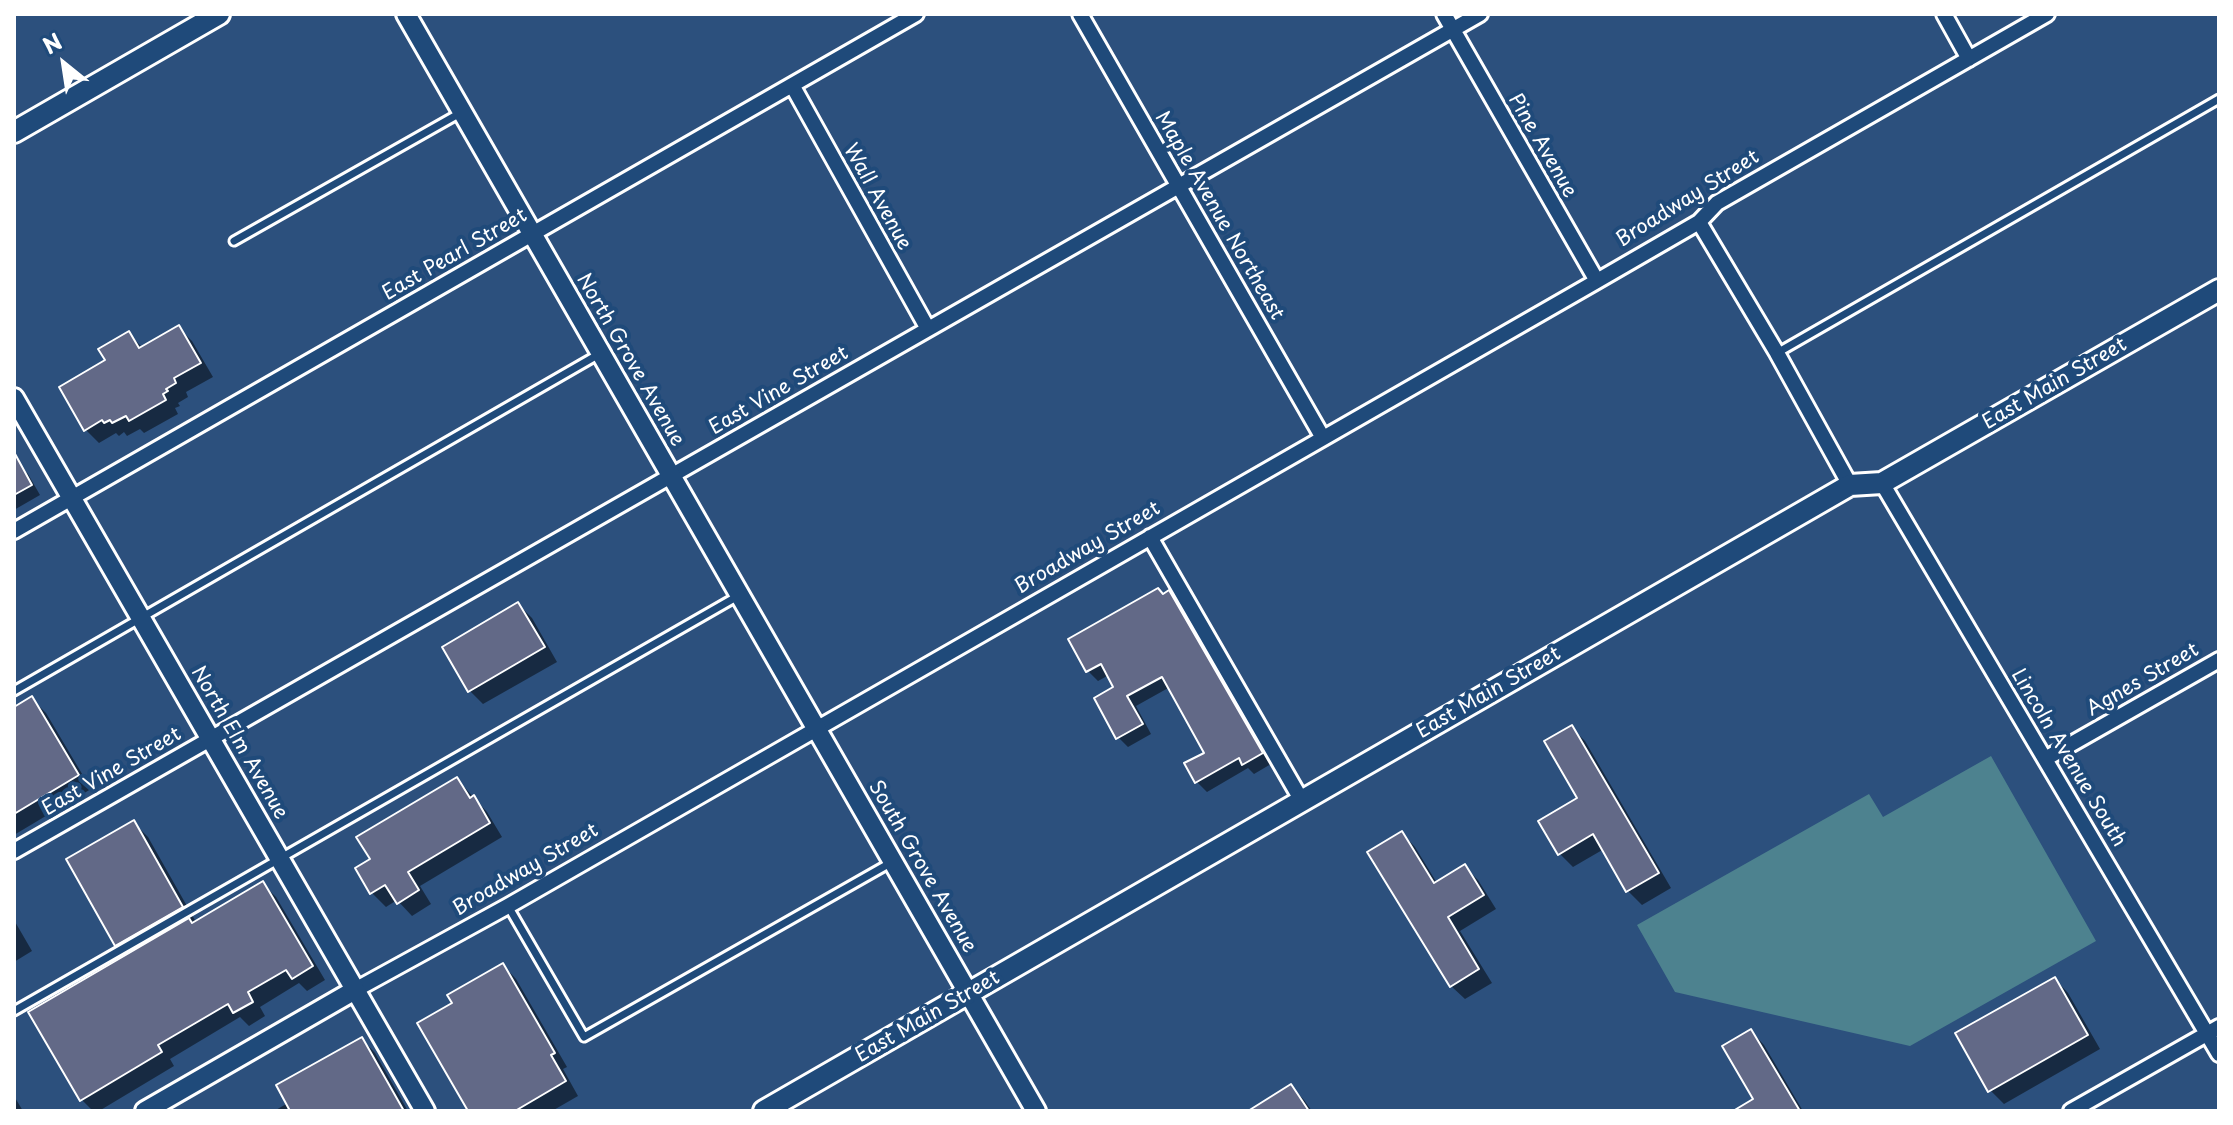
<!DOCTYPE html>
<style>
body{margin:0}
#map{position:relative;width:2233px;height:1125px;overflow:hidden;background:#2c507d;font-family:"Playpen Sans",sans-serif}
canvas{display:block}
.frame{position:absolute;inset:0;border:16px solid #fff;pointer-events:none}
.north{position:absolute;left:24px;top:24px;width:80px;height:80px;-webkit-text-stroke:6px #1f4a7a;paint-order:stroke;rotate:330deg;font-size:22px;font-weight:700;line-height:32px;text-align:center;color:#fff}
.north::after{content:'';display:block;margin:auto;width:28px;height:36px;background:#fff;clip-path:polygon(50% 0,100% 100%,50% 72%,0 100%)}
</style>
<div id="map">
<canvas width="2233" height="1125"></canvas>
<div class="frame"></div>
<div class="north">N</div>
</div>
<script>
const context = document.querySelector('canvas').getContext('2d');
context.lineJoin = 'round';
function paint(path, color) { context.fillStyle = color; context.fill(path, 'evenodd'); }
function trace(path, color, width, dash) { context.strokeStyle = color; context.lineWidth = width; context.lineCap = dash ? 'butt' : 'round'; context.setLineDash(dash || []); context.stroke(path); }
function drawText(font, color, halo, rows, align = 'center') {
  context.font = font + ' "Playpen Sans",sans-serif'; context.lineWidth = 8; context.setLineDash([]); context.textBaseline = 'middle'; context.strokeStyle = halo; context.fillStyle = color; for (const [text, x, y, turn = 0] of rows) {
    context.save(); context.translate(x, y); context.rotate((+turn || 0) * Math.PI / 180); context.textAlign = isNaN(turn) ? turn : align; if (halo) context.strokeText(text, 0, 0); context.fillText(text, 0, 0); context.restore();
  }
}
paint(new Path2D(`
 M1991,756L2096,941L1910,1046L1675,992L1637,925L1869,794L1883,817Z`), '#4d828f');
paint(new Path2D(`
 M179,328L192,341L213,377L186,392L188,397L178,403L180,406L175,408L178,414L144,433L140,429L127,436L124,432L119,436L116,433L99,443L85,429L107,361L129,334L143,348Z
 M14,460L28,474L40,495L14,510Z
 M1169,593L1179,603L1271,764L1254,774L1248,768L1207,792L1197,782L1207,753L1170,687L1136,706L1151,734L1128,747L1118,737L1116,688L1109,675L1098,681L1088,671L1163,596Z
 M518,604L532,618L557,662L483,704L470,691Z
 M32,699L46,713L91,789L14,835V710Z
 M1572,728L1585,741L1671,888L1642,905L1628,891L1604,849L1573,867L1560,854L1580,798Z
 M457,779L487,812L502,837L420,886L431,904L412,916L397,900L386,907L372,893L358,869L373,860Z
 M134,823L148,837L196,922L262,883L276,897L325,980L307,991L299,983L260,1007L265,1016L249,1026L240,1017L170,1059L174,1066L99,1111H93L82,1100L128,956L117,944Z
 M1402,833L1415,847L1437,883L1464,866L1478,880L1496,909L1460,931L1492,983L1465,999L1451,986Z
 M14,920L32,951L14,962Z
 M503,965L516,979L567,1067L563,1069L578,1096L552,1111H470L455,1003Z
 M2055,979L2068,993L2100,1049L2004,1104L1990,1090Z
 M1751,1031L1764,1045L1803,1111H1745L1756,1099Z
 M362,1039L375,1053L408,1111H274L288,1103Z
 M1291,1086L1304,1100L1312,1111H1268Z
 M14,1096L23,1111H14Z`), '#0007');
const building = new Path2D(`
 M179,325L201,363L174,378L176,383L166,389L168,391L163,394L166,400L129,421L126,416L112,423L110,420L104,423L102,420L84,431L59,387L105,360L98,349L129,331L139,348Z
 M14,452L32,485L14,495Z
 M1158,588L1163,594L1169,590L1263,753L1242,765L1239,758L1195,783L1184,763L1204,753L1162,677L1127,696L1143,724L1116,739L1094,698L1113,687L1101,664L1086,672L1068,639Z
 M518,602L545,647L468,692L442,647Z
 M32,696L79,775L14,814V707Z
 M1572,725L1659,873L1626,892L1593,834L1558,855L1538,821L1577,798L1544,741Z
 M457,777L470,798L474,795L490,823L408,872L419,890L397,904L385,885L370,894L355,868L370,859L356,837Z
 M134,820L183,907L115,946L66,859Z
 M1402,831L1434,883L1465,864L1484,895L1448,917L1479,969L1450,987L1367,852Z
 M263,881L313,966L292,979L286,970L248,992L253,1002L233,1013L228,1004L158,1045L162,1052L80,1101L28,1012L189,918L192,923Z
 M503,963L555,1053L551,1055L566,1081L515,1111H468L417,1023L452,1003L447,995Z
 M2055,977L2088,1035L1988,1092L1955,1033Z
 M1751,1029L1800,1111H1733L1753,1099L1722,1046Z
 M362,1037L404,1111H290L276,1085Z
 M1291,1084L1309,1111H1248Z`);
paint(building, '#626987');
trace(building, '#fff', 2);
const service = new Path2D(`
 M234,241L462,112
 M1777,353L2219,99
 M14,691L601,353
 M508,906L584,1037L892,862
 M14,1011L738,596`);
const minor = new Path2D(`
 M1080,14L1323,438
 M1444,14L1597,281
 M1944,14L1969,59
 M792,85L928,329
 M1699,222L1777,353L1850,485
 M1882,483L2219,1054
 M14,531L916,14
 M1150,537L1302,801
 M2045,759L2219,660
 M14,851L1480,14
 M355,990L508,906L1597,281L1699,222L1717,203L2047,14
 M2071,1111L2219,1027`);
const tertiary = new Path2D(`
 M406,14L1036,1111
 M14,398L425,1111
 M145,1111L355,990`);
const secondary = new Path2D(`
 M14,132L219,14
 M764,1111L1850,485L1882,483L2219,290`);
trace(service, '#fff', 13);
trace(minor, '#fff', 20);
trace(tertiary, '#fff', 24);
trace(secondary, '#fff', 26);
trace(service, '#1f4a7a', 7);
trace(minor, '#1f4a7a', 14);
trace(tertiary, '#1f4a7a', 18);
trace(secondary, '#1f4a7a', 20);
drawText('20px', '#fff', '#1f4a7a', [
 ["Pine Avenue",1542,146,60],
 ["Wall Avenue",877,197,61],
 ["Broadway Street",1688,199,-32],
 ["Maple Avenue Northeast",1219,216,60],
 ["East Pearl Street",455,255,-30],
 ["North Grove Avenue",630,360,60],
 ["East Main Street",2055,384,-30],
 ["East Vine Street",779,391,-30],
 ["Broadway Street",1088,548,-30],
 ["Agnes Street",2143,680,-30],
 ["East Main Street",1489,693,-30],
 ["North Elm Avenue",239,743,60],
 ["Lincoln Avenue South",2068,758,59],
 ["East Vine Street",112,772,-30],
 ["South Grove Avenue",922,867,60],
 ["Broadway Street",526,870,-30],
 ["East Main Street",928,1017,-30]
]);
</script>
